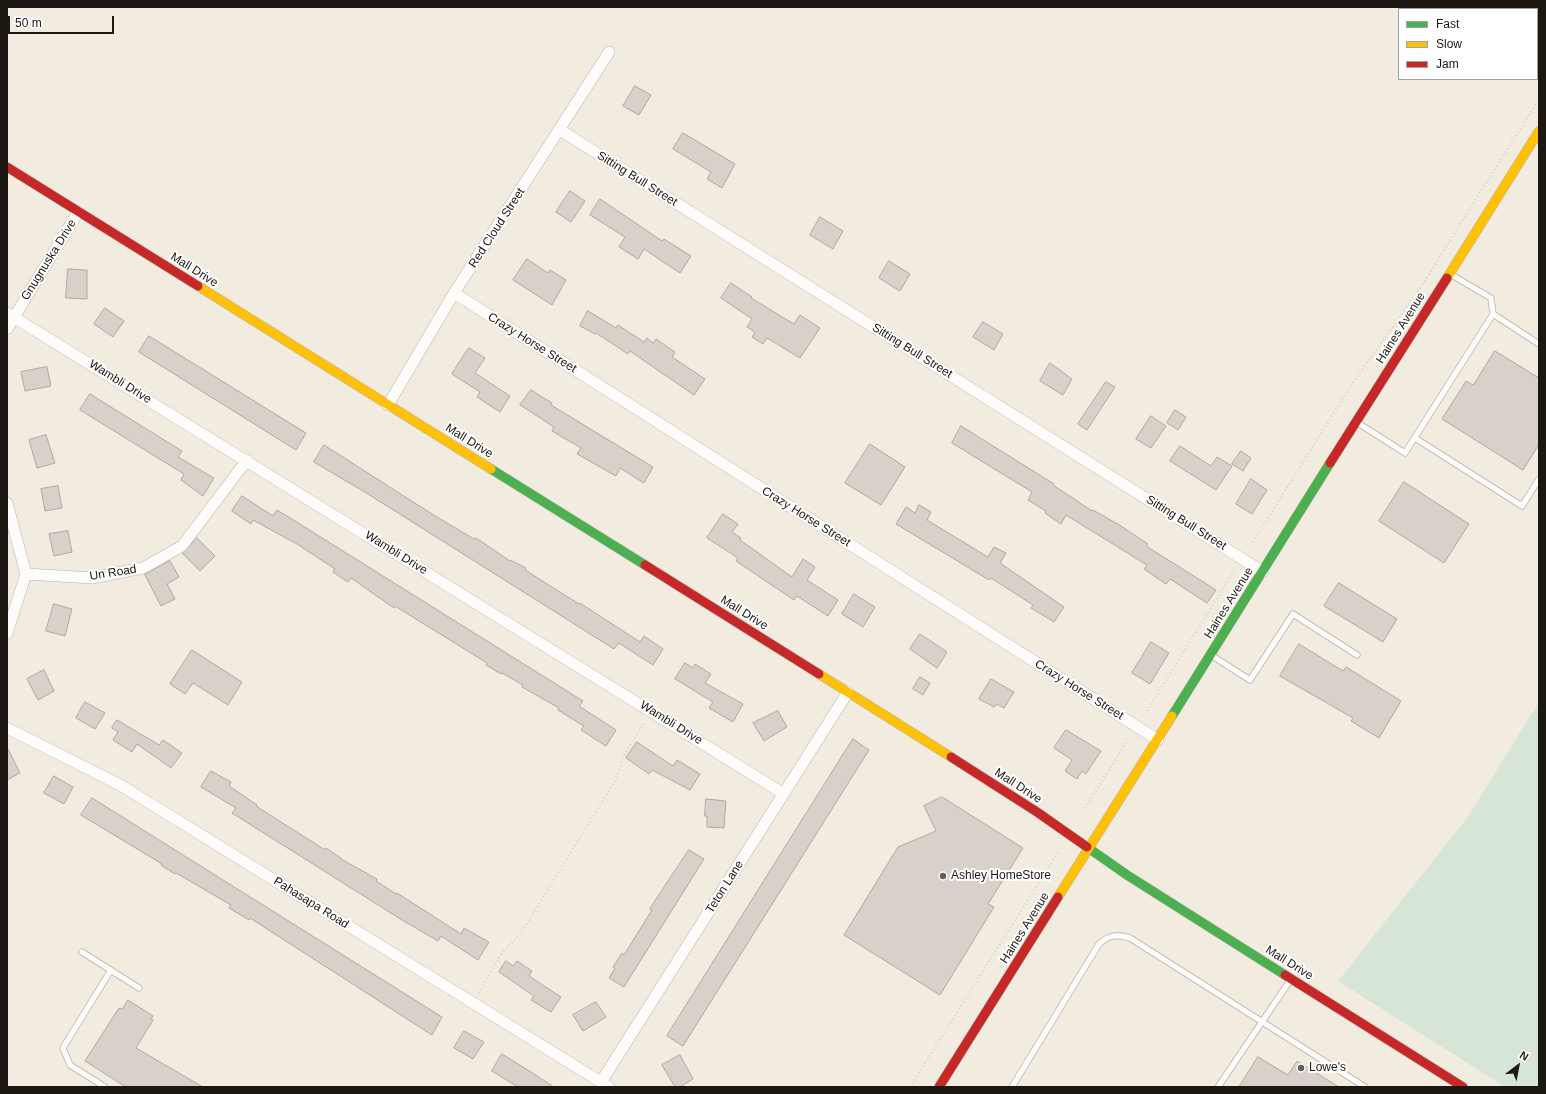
<!DOCTYPE html>
<style>
body{margin:0}
#map{position:relative;width:1546px;height:1094px;overflow:hidden;background:#f2ebe0;font-family:Arial,sans-serif}
canvas{display:block}
.frame{position:absolute;inset:0;border:8px solid #1c1711;pointer-events:none}
.legend{position:absolute;left:1398px;top:8px;width:140px;height:72px;box-sizing:border-box;background:#fff;border:1px solid #a4a2a0;margin:0;padding:5px 7px;list-style:none;font-size:12px;color:#1c1711}
.legend li{display:flex;align-items:center;gap:8px;height:20px}
.legend b{width:20px;border:1px solid #a4a2a0}
.north{position:absolute;left:1498px;top:1046px;width:40px;height:40px;-webkit-text-stroke:3px #fff;paint-order:stroke;rotate:32deg;font-size:11px;font-weight:700;line-height:16px;text-align:center;color:#1c1711}
.north::after{content:'';display:block;margin:auto;width:14px;height:18px;background:#1c1711;clip-path:polygon(50% 0,100% 100%,50% 72%,0 100%)}
.scale{position:absolute;left:8px;top:16px;width:106px;height:18px;box-sizing:border-box;border:2px solid #1c1711;border-top:0;padding-left:5px;font-size:12px;line-height:14px;white-space:nowrap;color:#1c1711;-webkit-text-stroke:3px #fff;paint-order:stroke}
</style>
<div id="map">
<canvas width="1546" height="1094"></canvas>
<div class="frame"></div>
<ul class="legend">
<li><b style="height:5px;background:#4caf50"></b>Fast</li>
<li><b style="height:5px;background:#ffc107"></b>Slow</li>
<li><b style="height:5px;background:#c62828"></b>Jam</li>
</ul>
<div class="north">N</div>
<div class="scale">50 m</div>
</div>
<script>
const context = document.querySelector('canvas').getContext('2d');
context.lineJoin = 'round';
function paint(path, color) { context.fillStyle = color; context.fill(path, 'evenodd'); }
function trace(path, color, width, dash) { context.strokeStyle = color; context.lineWidth = width; context.lineCap = dash ? 'butt' : 'round'; context.setLineDash(dash || []); context.stroke(path); }
function drawText(font, color, halo, rows, align = 'center') {
  context.font = font + ' Arial,sans-serif'; context.lineWidth = 4; context.setLineDash([]); context.textBaseline = 'middle'; context.strokeStyle = halo; context.fillStyle = color; for (const [text, x, y, turn = 0] of rows) {
    context.save(); context.translate(x, y); context.rotate((+turn || 0) * Math.PI / 180); context.textAlign = isNaN(turn) ? turn : align; if (halo) context.strokeText(text, 0, 0); context.fillText(text, 0, 0); context.restore();
  }
}
paint(new Path2D(`
 M1539,702V1087H1505L1338,981L1467,818Z`), '#d7e5d6');
const building = new Path2D(`
 M635,86L651,95L639,115L623,106Z
 M683,133L735,164L722,188L707,179L711,172L673,149Z
 M570,191L585,201L571,222L556,212Z
 M600,199L662,241L664,239L691,256L680,273L644,249L638,259L619,247L625,237L590,215Z
 M820,217L843,231L833,249L810,235Z
 M527,259L548,273L550,270L566,280L552,305L513,280Z
 M889,261L910,274L900,291L879,278Z
 M68,269L87,270V299L66,298Z
 M731,283L752,297L751,298L794,324L800,315L820,328L800,358L767,338L763,344L752,337L755,332L747,327L752,319L721,298Z
 M105,308L124,321L113,337L94,324Z
 M588,311L616,328L618,325L644,342L647,338L653,343L656,339L675,352L672,357L705,379L694,395L630,351L628,354L596,333L595,334L580,326Z
 M983,322L1003,334L994,350L973,337Z
 M149,336L306,433L296,450L139,352Z
 M469,348L485,358L475,373L510,396L500,412L477,397L480,392L452,374Z
 M1495,351L1539,378V444L1523,470L1442,419L1466,381L1473,385Z
 M1050,363L1072,379L1063,395L1040,381Z
 M47,367L51,386L25,391L21,372Z
 M1106,382L1115,387L1087,430L1078,424Z
 M531,390L552,403L551,405L653,467L644,483L620,468L616,476L577,454L581,448L552,431L554,427L520,405Z
 M90,394L182,451L178,457L214,478L203,496L181,480L184,474L80,410Z
 M1175,410L1186,417L1178,430L1167,423Z
 M1151,416L1166,426L1151,448L1136,439Z
 M961,426L1054,484L1053,485L1092,511L1093,510L1121,526L1148,544L1146,546L1216,590L1207,603L1170,579L1166,584L1144,569L1147,565L1066,515L1061,524L1045,513L1046,511L1028,500L1032,492L952,443Z
 M46,435L55,463L37,468L29,440Z
 M870,444L905,467L881,505L845,483Z
 M324,445L432,514L474,539L476,538L510,561V560L526,568L525,570L579,604L580,603L640,642L644,636L663,649L653,665L619,643L614,649L368,494L314,462Z
 M1180,446L1211,466L1217,457L1232,466L1216,490L1170,461Z
 M1241,451L1251,458L1243,471L1232,464Z
 M1251,479L1267,490L1252,514L1236,504Z
 M1404,482L1469,524L1444,563L1379,521Z
 M58,486L62,508L45,511L41,489Z
 M242,496L273,516L277,510L303,526L583,701L579,706L616,730L606,746L581,730L584,726L558,710L559,708L522,687L523,685L502,673L501,674L486,665L487,663L395,606L394,608L351,578L348,582L333,572L335,569L297,544L253,520L251,524L232,511Z
 M919,505L931,512L927,520L988,557L994,547L1006,553L1000,563L1064,607L1054,622L1031,608L1033,605L991,578L989,580L896,524L906,507L915,513Z
 M723,514L738,524L732,532L741,538L740,540L792,577L803,559L815,567L807,580L838,600L828,616L797,596L794,600L736,561L738,558L707,538Z
 M68,531L72,552L54,556L49,534Z
 M197,538L215,556L200,571L183,554Z
 M170,561L179,577L167,584L175,599L161,606L145,575Z
 M1339,583L1397,619L1383,642L1324,606Z
 M854,594L875,607L863,627L842,614Z
 M54,604L72,609L65,636L46,631Z
 M920,634L947,652L937,668L910,649Z
 M1151,642L1169,653L1150,684L1132,673Z
 M1299,644L1343,671L1346,667L1401,701L1379,738L1351,721L1353,718L1280,676Z
 M192,650L242,682L228,705L193,683L185,694L170,684Z
 M685,663L693,668L695,664L711,674L705,683L743,704L733,722L709,708L713,702L675,679Z
 M44,670L54,691L38,700L27,679Z
 M920,677L930,683L923,695L913,689Z
 M991,679L1014,692L1004,708L997,704L994,707L979,699Z
 M85,702L105,713L95,729L76,718Z
 M778,711L787,727L764,741L753,723Z
 M117,720L159,745L163,740L182,753L171,768L137,744L132,752L113,740L118,732L112,728Z
 M1066,730L1101,751L1086,774L1082,771L1077,779L1065,771L1072,760L1054,748Z
 M853,739L869,750L683,1046L667,1036Z
 M637,742L673,766L677,760L700,774L690,790L652,770L649,774L626,758Z
 M7,747L20,773L7,780Z
 M211,771L231,782L229,786L257,805L256,806L325,850L326,848L341,858V859L377,879L376,881L396,894L397,893L461,934L464,928L489,942L478,960L441,936L438,941L402,920L232,813L236,808L201,787Z
 M54,776L73,787L64,804L44,793Z
 M942,797L1023,848L988,904L994,907L940,995L844,935L898,847L936,831L924,806Z
 M92,798L442,1017L432,1035L250,918L249,920L229,908L231,905L176,873L175,874L161,865L162,864L81,815Z
 M706,799L726,801L724,828L707,827V816H705Z
 M689,850L704,859L624,987L609,978L615,968L613,967L622,953L624,955L652,910L650,909Z
 M506,961L513,966L517,961L532,971L529,976L561,997L551,1012L531,1000L534,996L499,972Z
 M128,1000L153,1016L151,1019L153,1020L136,1048L203,1087H126L85,1061L119,1008L122,1009Z
 M596,1002L606,1017L583,1031L573,1015Z
 M464,1031L484,1042L473,1059L454,1048Z
 M502,1054L531,1072L554,1087H518L492,1071Z
 M680,1055L693,1079L680,1087H675L662,1065Z
 M1258,1057L1288,1075L1297,1061L1339,1087H1239Z`);
paint(building, '#d8d1c9');
trace(building, '#aea8a1', 1);
const lane = new Path2D(`
 M1493,314L1539,344
 M1358,423L1405,453L1493,314L1491,298L1450,274
 M1415,438L1522,506L1539,479
 M1211,655L1250,680L1293,614L1357,655
 M82,952L139,988
 M105,1087L70,1065L63,1048L111,970
 M1012,1087L1099,944C1109,935 1117,934 1130,938L1365,1087
 M1218,1087L1291,979`);
const street = new Path2D(`
 M560,130L1263,572
 M454,293L1158,740
 M7,313L784,794
 M7,329L78,212
 M388,405L454,293L609,52
 M7,503L26,574L7,633
 M26,574L92,578L143,568L182,546L247,460
 M7,728L122,786L609,1087
 M601,1082L848,692`);
const fast = new Path2D(`
 M491,469L645,565
 M1172,716L1330,463
 M1087,847L1127,875L1285,975`);
const slow = new Path2D(`
 M1447,278L1539,131
 M198,286L491,469
 M819,674L951,757
 M1058,897L1172,716`);
const jam = new Path2D(`
 M7,167L198,286
 M1330,463L1447,278
 M645,565L819,674
 M951,757L1037,812L1087,847
 M1285,975L1463,1087
 M939,1087L1058,897`);
trace(lane, '#b7b1a8', 7);
trace(street, '#b7b1a8', 12);
trace(fast, '#b7b1a8', 10);
trace(slow, '#b7b1a8', 10);
trace(jam, '#b7b1a8', 10);
trace(new Path2D(`
 M1253,542L1352,384L1421,287L1539,99
 M1147,711L1234,571
 M1085,808L1129,738
 M479,993L502,953L521,933L615,781L624,755L645,722
 M910,1087L1058,852`), '#d5d3d0', 2.5, [1, 3]);
trace(lane, '#fdfcfa', 5.5);
trace(street, '#fdfcfa', 11);
trace(fast, '#4caf50', 9);
trace(slow, '#ffc107', 9);
trace(jam, '#c62828', 9);
for (const [x, y, r, color] of [
 [943,876,4,"#676159"],
 [1301,1068,4,"#676159"]
]) { const dot = new Path2D(); dot.arc(x, y, r, 0, 2 * Math.PI); context.fillStyle = color; context.fill(dot); trace(dot, '#fff', 1.5); }
drawText('12px', '#1c1711', '#fff', [
 ["Sitting Bull Street",637,179,32],
 ["Red Cloud Street",497,228,-57],
 ["Gnugnuska Drive",49,260,-58],
 ["Mall Drive",194,270,32],
 ["Haines Avenue",1401,328,-58],
 ["Crazy Horse Street",532,343,32],
 ["Sitting Bull Street",912,351,32],
 ["Wambli Drive",120,382,32],
 ["Mall Drive",469,441,32],
 ["Crazy Horse Street",806,517,32],
 ["Sitting Bull Street",1186,523,32],
 ["Wambli Drive",396,553,32],
 ["Un Road",113,573,-9],
 ["Haines Avenue",1229,603,-58],
 ["Mall Drive",744,613,32],
 ["Crazy Horse Street",1079,690,32],
 ["Wambli Drive",671,723,32],
 ["Mall Drive",1018,786,33],
 ["Teton Lane",725,887,-58],
 ["Pahasapa Road",311,903,32],
 ["Haines Avenue",1025,928,-58],
 ["Mall Drive",1289,963,32]
]);
drawText('12px', '#1c1711', '#fff', [
 ["Ashley HomeStore",951,876],
 ["Lowe's",1309,1068]
], 'left');
</script>
